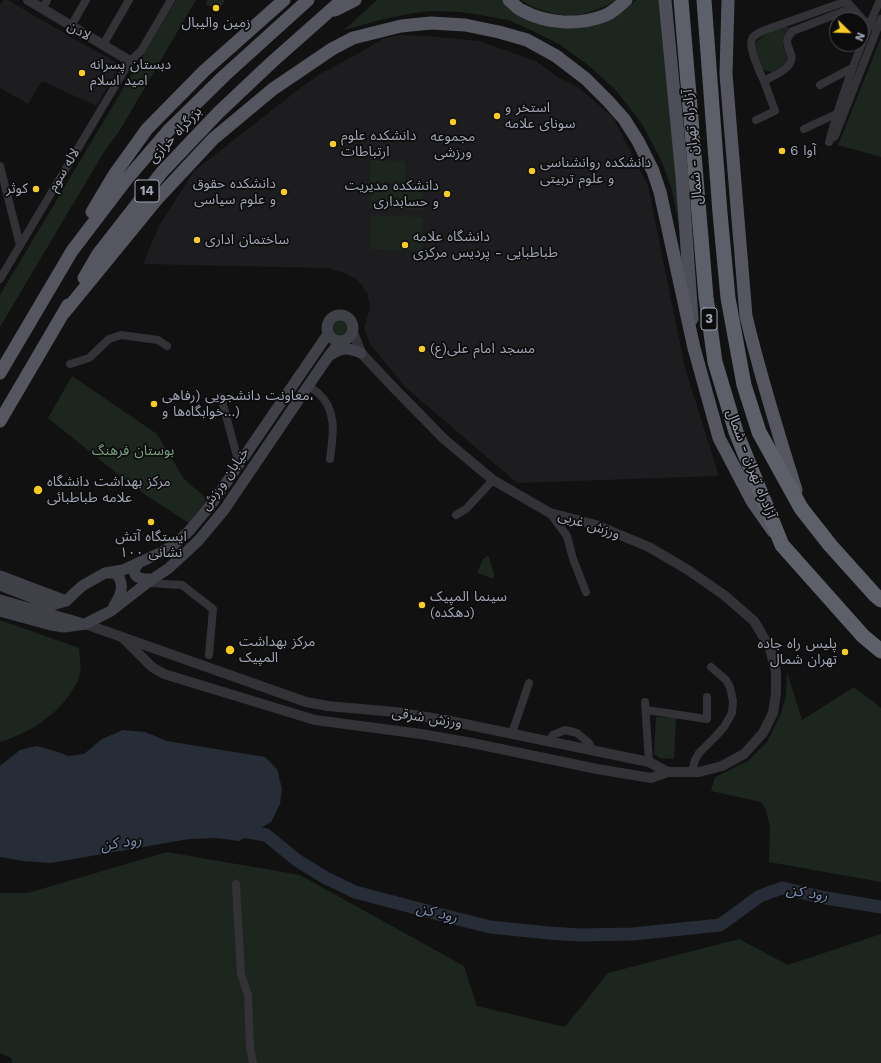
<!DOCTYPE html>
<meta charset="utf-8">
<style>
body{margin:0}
#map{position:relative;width:881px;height:1063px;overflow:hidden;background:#111112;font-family:"Work Sans",sans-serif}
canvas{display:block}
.north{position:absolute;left:829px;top:12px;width:40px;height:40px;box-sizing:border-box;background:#0c0c0d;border:1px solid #484950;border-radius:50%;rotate:113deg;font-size:11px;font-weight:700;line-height:16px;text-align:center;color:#a1a5b4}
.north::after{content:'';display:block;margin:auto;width:14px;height:18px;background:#facc21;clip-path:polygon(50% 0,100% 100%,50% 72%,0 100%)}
</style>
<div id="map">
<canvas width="881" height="1063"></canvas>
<div class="north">N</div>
</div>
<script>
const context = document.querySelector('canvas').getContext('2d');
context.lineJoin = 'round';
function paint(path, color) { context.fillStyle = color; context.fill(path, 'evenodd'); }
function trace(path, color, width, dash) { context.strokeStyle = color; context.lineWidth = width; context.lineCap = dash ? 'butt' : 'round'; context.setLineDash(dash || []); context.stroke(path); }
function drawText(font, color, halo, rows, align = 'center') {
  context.font = font + ' "Work Sans","Noto Sans Arabic",sans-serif'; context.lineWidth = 3.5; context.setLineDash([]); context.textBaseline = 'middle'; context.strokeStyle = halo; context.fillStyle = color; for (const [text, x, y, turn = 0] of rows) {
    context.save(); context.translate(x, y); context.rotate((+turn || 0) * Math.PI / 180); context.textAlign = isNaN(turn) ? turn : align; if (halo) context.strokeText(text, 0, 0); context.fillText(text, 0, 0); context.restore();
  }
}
paint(new Path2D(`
 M5,0H8L69,36L121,65L96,106L42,81L28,104L0,88V5L2,1Z
 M401,35L427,36L479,41L536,61L558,77L579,88L613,117L648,186L685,368L719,476L517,483L405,387L370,344L364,328L370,308L367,292L357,280L347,274L328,268L143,264L159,226L194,171L299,89L320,74L356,55L384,38Z`), '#1d1d1f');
paint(new Path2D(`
 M176,0H196L120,130L104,152L0,327V295Z
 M208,0H225L218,12L206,4Z
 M377,0H501C510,10 522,13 534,17C542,20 554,26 563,28C566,28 569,28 572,28C595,28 620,17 636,0H661L680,225L679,226L672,190L662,162L642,124L614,88L584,62L559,44L531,30L508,20L474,14L459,12L430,11L409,14L380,20L344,30Z
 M521,0H616C591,15 570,20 541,10C534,7 527,5 521,0Z
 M782,26L793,28C785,30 783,38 783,46C795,59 782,66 772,72L766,71L761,68L754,45C763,34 770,32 782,26Z
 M881,38V157L838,145Z
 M371,160L405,161V183L370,182Z
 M371,188L423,189V210L370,208Z
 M371,215L423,217L422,251L370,249Z
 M328 329a12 12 0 1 1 24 0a12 12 0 1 1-24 0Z
 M72,376L157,434L184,479L207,499L189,523L147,496L120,476L48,418Z
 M487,556L489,557L494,574V579L477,573L483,559Z
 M0,620L79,648C80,658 82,669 79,678C78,682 75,686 73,689C57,716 29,733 0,742Z
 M787,672L802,720L854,687L881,708V882L769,862L770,827L766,810L761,802L711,791L715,777L748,761L767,742L781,714L786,695Z
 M656,717L676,718L674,759L660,758L654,754Z
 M167,852L300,875L464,966L477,1006L565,1027L608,973L739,939L788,965L881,934V1063H12L11,1058L0,1053V893H28Z`), '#1d251f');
paint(new Path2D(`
 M123,730L145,732L167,741L265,757L277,769L282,789L280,804L271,822L239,841L216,838L189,839L51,863L23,861L0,857V766L20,750L37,746L58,752L68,756L84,754L102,739Z`), '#272d36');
trace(new Path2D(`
 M236,831H242L266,835L298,861L326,878L355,892L450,917L490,927L549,933L579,935L633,934L720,925L760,896L782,888L826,898L881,907`), '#272d36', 13);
trace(new Path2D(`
 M847,1L765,30C761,32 754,34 752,39C748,47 760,73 764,81C771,77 786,71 790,63C797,51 778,45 793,31L852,8
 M849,4L864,21L875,26
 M42,9L47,0
 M71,26L86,0
 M103,45L129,0
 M820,85L852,68
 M756,120L775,111L764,81
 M804,129L836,114
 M834,137L835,136L881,19
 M829,142C842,93 860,46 880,0
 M0,166L20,245
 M0,279L130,61L141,51L171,0
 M70,364L89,358L109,339L121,335L158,340L167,346
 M308,386C311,388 315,390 318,393C338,410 333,436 330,459
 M221,397L239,464
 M550,513L567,536L573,559L586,592
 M456,515L466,509L493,480
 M147,583L182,585L213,609L209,655
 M645,702L649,762
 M646,710L707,719V697
 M512,733L529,683
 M549,741L553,735L565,730L577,733L589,743L593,751
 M692,772L695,760L699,753L716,736L724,727L732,713L733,701L730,687L726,680L711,667
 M236,884L241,974L248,995L250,1049L253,1063`), '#323237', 8);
trace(new Path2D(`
 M28,0L130,61
 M85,624L306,702L328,706L395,712L445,720L649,762L668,772H699L722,766L744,754L763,733L773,713L776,693V672L770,648L754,621L724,595L688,570L649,547L596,525L550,513L493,480L444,439L394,388L361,353L353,332
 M124,639L152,667L164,674L315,720L421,734L472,743L597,769L651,778L668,772`), '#323237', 10);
trace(new Path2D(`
 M327 328a13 13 0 1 1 26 0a13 13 0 1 1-26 0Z
 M332,354C343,347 349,348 361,353
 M140,562L134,569C134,580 144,579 152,579
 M106,573C108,573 111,573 113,573C121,575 123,587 120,594C119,598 116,602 114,606
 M0,576L66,601
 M0,585L52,605L66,601L82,586L105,573L123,570L162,552L175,544L189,531L213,502L328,334
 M0,600L80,623
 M0,611L51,625L64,627L85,624L111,611L147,583L169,568L198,541L224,510L308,386L328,357L340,342`), '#404048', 11);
trace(new Path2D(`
 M665,0L682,177L692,319`), '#4d4e57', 13);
trace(new Path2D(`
 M509,0C513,3 517,8 521,10C547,24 579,26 606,15C613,12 620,5 626,0
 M728,0L726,74L746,316C760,375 778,433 796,490
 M335,10L355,0
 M92,212L114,175L147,129L204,71L284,0
 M84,278L98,254L162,172L218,113L272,62L342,0
 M64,313L158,198L213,139L273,89L332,49L353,38L401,26L431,23L465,25L499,32L527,40L556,56L586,79L608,101L624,119L638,141L653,171L660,192L694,348L719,438L752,501L773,531
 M0,373L72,251L126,180L168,131L224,76L308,0
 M0,421L68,305`), '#555660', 13);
trace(new Path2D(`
 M681,0L706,297L715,362L736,432L782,545L863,636L881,651
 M704,0L720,213L728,298L744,385L759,432L801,508L830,545L875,595L881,600`), '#5d5f69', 15);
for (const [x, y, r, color] of [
 [216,8,4,"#facc21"],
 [82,73,4,"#facc21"],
 [497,116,4,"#facc21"],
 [453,122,4,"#facc21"],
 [333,144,4,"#facc21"],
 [782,151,4,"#facc21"],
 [532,171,4,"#facc21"],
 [36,189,4,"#facc21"],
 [284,192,4,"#facc21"],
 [447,194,4,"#facc21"],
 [197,240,4,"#facc21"],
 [405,245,4,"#facc21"],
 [422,349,4,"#facc21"],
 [154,404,4,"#facc21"],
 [38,490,5,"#facc21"],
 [151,522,4,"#facc21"],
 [422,605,4,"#facc21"],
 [230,650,5,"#facc21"],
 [845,652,4,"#facc21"]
]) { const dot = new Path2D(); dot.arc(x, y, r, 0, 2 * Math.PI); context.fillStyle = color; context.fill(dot); trace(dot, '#0c0c0d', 1.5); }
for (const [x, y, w] of [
 [147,191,24],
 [709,319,16]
]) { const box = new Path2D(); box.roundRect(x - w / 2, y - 11, w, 22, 3); context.fillStyle = '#0c0c0d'; context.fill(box); trace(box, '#a1a5b4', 1); }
drawText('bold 13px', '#a1a5b4', null, [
 ["14",147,191],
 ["3",709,319]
]);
drawText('14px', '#a1a5b4', '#0c0c0d', [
 ["زمین والیبال",216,23,"center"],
 ["دبستان پسرانه",90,65],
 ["امید اسلام",90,81],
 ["استخر و",505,108],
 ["سونای علامه",505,124],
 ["دانشکده علوم",341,136],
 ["ارتباطات",341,152],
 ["مجموعه",453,137,"center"],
 ["ورزشی",453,153,"center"],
 ["آوا 6",790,151],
 ["دانشکده روانشناسی",540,163],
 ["و علوم تربیتی",540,179],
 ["دانشکده حقوق",276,184,"right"],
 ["و علوم سیاسی",276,200,"right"],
 ["دانشکده مدیریت",439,186,"right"],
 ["و حسابداری",439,202,"right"],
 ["کوثر",28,189,"right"],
 ["دانشگاه علامه",413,237],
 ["طباطبایی - پردیس مرکزی",413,253],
 ["ساختمان اداری",205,240],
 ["مسجد امام علی(ع)",430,349],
 ["معاونت دانشجویی (رفاهی،",162,396],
 ["خوابگاه‌ها و...)",162,412],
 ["مرکز بهداشت دانشگاه",47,482],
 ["علامه طباطبائی",47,498],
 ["ایستگاه آتش",151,537,"center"],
 ["نشانی ۱۰۰",151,553,"center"],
 ["سینما المپیک",430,597],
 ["(دهکده)",430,613],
 ["مرکز بهداشت",239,642],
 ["المپیک",239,658],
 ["پلیس راه جاده",837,644,"right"],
 ["تهران شمال",837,660,"right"]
], 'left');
drawText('14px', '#a1a5b4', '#0c0c0d', [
 ["لادن",79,31,31],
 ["بزرگراه خرازی",175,135,-47],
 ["آزادراه تهران - شمال",693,147,-95],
 ["لاله سوم",64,170,-59],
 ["آزادراه تهران - شمال",751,464,69],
 ["خیابان ورزش",225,479,-55],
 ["ورزش غربی",589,525,18],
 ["ورزش شرقی",427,718,9]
]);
drawText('14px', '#77a07f', '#0c0c0d', [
 ["بوستان فرهنگ",133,451]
]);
drawText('italic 15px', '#768eb1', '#0c0c0d', [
 ["رود کن",121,843,-9],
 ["رود کن",807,893,9],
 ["رود کن",437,913,14]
]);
</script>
